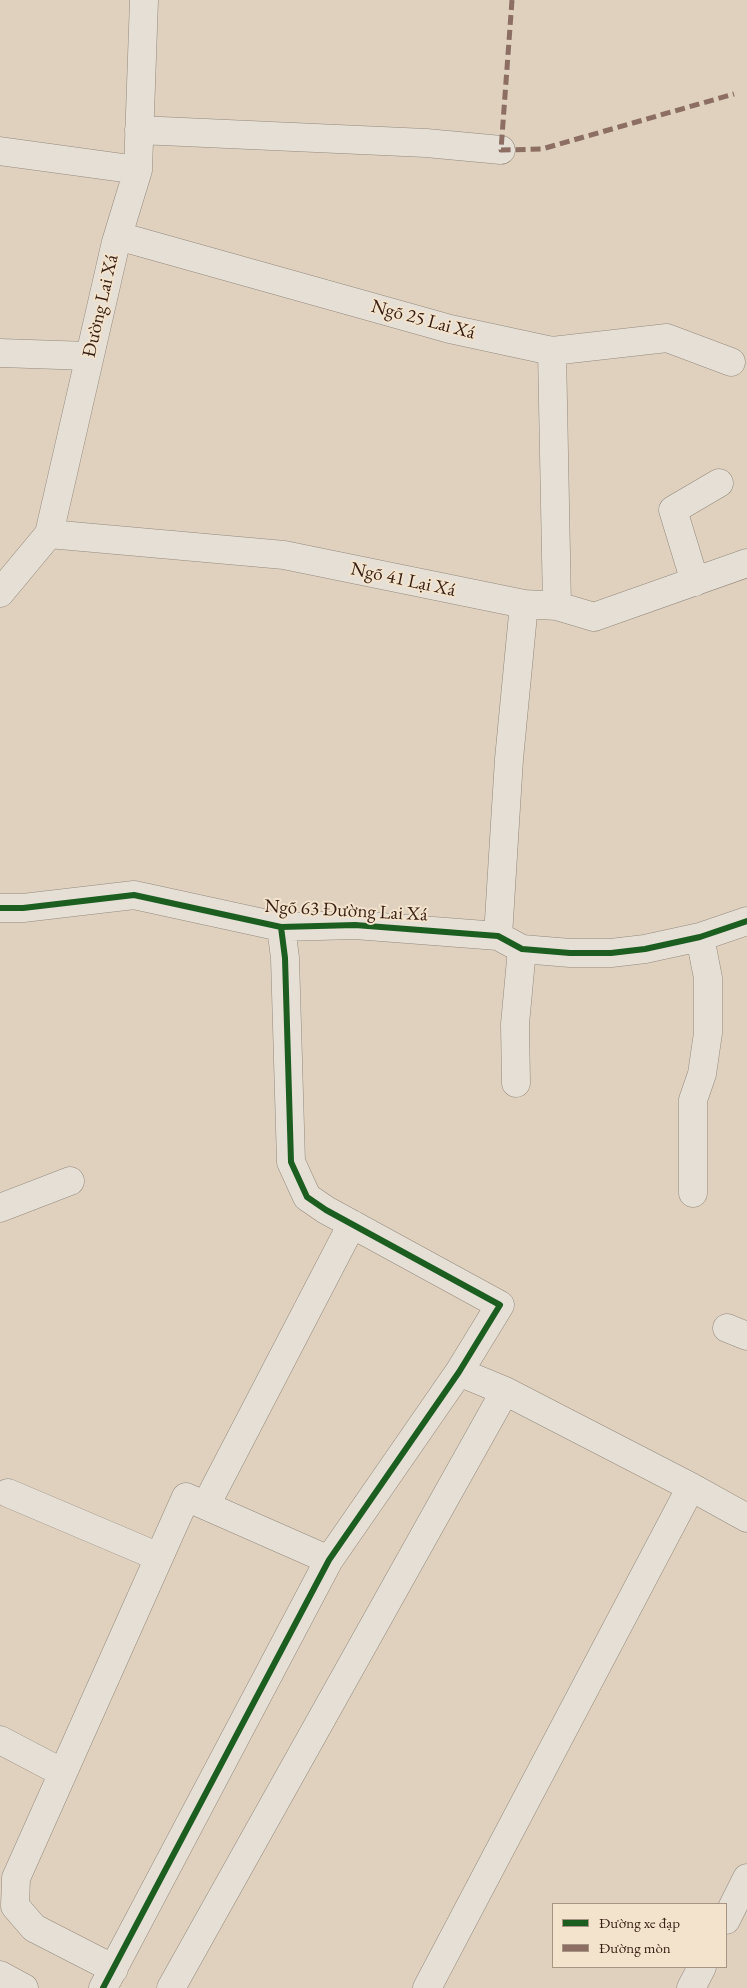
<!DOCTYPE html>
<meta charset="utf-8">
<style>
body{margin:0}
#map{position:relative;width:747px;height:1988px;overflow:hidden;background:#dfd1be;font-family:"EB Garamond",serif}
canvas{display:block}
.legend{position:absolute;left:552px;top:1903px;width:175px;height:65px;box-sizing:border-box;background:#f3e3cc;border:1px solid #a89482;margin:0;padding:6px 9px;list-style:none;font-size:15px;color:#371e13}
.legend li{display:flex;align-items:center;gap:10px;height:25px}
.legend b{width:25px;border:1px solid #a89482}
</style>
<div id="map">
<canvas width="747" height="1988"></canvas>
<ul class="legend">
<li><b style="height:6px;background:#1b5e20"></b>Đường xe đạp</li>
<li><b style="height:6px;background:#8d6e63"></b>Đường mòn</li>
</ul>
</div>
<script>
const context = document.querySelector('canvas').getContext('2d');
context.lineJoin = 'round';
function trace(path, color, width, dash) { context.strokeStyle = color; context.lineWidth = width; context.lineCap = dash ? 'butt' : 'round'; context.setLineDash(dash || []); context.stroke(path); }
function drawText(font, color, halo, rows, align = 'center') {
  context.font = font + ' "EB Garamond",serif'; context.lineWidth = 4; context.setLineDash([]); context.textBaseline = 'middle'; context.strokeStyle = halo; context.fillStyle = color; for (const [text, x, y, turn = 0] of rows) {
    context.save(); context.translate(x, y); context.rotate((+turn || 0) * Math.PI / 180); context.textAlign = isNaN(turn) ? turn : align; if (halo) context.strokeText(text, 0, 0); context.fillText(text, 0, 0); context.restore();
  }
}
const minor = new Path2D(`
 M139,130L426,143L501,150
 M0,151L138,170
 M118,236L450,329L552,351L667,338L731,362
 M552,351L557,606
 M0,353L89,356
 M49,534L284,555L524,604L557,606L594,617L747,563
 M695,582L673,510L719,483
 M0,593L49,534L116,242L138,170L144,0
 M0,908H23L134,895L281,927L355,925L498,936L522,949L570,953H611L645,949L700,937L747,921
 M498,936L509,759L524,604
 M516,1083L515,1024L522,949
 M693,1193V1100L702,1074L708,1033V978L700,937
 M0,1208L70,1181
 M727,1328L747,1336
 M459,1372L505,1391L691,1487L747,1518
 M8,1493L159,1557
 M206,1505L352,1224
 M0,1740L63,1773
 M726,1920L747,1878
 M114,1969L34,1928L15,1906L16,1878L186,1497L329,1560
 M0,1975L24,1988
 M103,1988L329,1560L459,1372L500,1305L326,1210L307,1197L291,1162L285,958L281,927
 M171,1988L505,1391
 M427,1988L691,1487
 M691,1988L702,1967`);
trace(minor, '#94897d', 29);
trace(minor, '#e5dfd5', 28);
trace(new Path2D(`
 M512,0L501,150L542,149L734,94`), '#8d6e63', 5, [10, 5]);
trace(new Path2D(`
 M0,908H23L134,895L281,927L355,925L498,936L522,949L570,953H611L645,949L700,937L747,921
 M103,1988L329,1560L459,1372L500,1305L326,1210L307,1197L291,1162L285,958L281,927`), '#1b5e20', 6);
drawText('19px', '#371e13', '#f3e3cc', [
 ["Đường Lai Xá",101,306,-77],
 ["Ngõ 25 Lai Xá",423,320,15],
 ["Ngõ 41 Lại Xá",403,580,12],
 ["Ngõ 63 Đường Lai Xá",346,911,3]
]);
</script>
